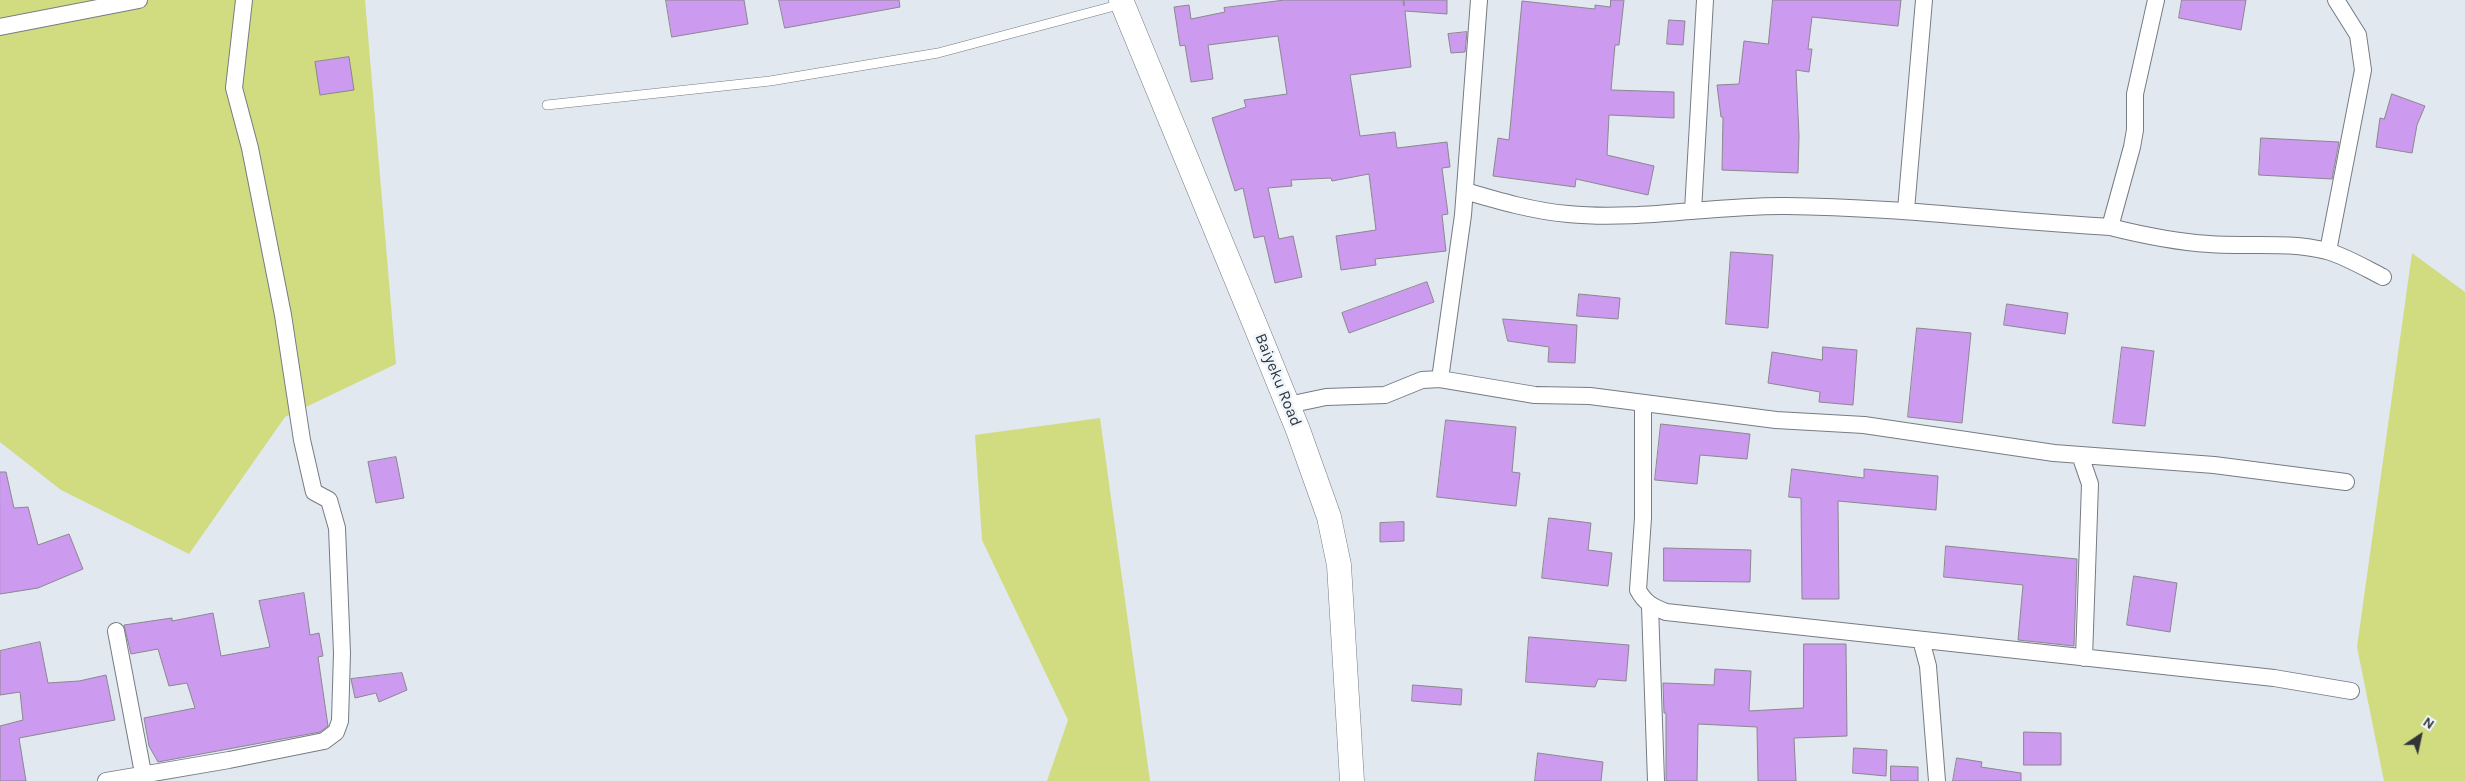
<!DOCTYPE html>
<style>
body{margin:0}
#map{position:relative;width:2465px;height:781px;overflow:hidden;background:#e1e8f0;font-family:Karla,sans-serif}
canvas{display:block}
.north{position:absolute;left:2395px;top:711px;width:50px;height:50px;-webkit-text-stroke:4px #eef5fd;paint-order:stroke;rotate:34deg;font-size:14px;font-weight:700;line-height:20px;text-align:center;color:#323538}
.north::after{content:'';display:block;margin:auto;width:18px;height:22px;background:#323538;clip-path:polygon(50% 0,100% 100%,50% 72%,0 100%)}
</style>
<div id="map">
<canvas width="2465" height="781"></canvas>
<div class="north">N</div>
</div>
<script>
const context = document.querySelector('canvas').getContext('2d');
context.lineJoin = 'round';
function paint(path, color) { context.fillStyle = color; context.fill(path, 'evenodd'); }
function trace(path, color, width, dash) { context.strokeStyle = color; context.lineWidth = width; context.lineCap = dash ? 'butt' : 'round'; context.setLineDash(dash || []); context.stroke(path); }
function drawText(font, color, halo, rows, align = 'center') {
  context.font = font + ' Karla,sans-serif'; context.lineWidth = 5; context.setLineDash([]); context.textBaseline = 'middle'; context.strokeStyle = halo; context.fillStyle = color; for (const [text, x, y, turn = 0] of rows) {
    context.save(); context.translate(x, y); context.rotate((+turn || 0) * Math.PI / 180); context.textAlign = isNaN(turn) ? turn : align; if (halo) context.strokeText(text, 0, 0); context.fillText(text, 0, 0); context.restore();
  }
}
paint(new Path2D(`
 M0,0H365L396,364L285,417L189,554L61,490L0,442Z
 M2412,253L2465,292V781H2384L2357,647Z
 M1100,418L1150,781H1047L1068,720L982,540L975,435Z`), '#d0dc7f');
const building = new Path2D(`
 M666,0H744L748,24L672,37Z
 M779,0H899L900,7L785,28Z
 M1285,0H1403L1404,6V0H1447V14L1405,11L1411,67L1350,75L1360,136L1395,132L1397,148L1447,142L1450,167L1442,168L1448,214L1442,215L1446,251L1375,259L1376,265L1341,270L1336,236L1376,230L1369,174L1332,181L1331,178L1291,180L1292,186L1268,188L1279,239L1293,236L1302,277L1275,283L1264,236L1254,238L1243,188L1235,191L1212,118L1246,107L1244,100L1287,94L1278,36L1208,45L1213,79L1191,82L1185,45L1180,46L1174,7L1189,5L1191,19L1225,12L1224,8Z
 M1611,0H1624L1619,45H1615L1611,90L1674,92V118L1609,115L1607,155L1654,166L1648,195L1576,179L1575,187L1493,176L1498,138L1509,140L1522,1L1595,9V5L1610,7Z
 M1773,0H1901L1898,26L1812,17L1808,49H1812L1809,72L1796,70L1799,136L1798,173L1722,170L1723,117H1721L1717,85L1739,84L1744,41L1768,44Z
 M2182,0H2246L2241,30L2179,18Z
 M1669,20L1685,21L1683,45L1667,44Z
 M1467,32L1465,52L1451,53L1448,34Z
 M349,57L354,90L320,95L315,62Z
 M2392,94L2425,106L2417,125L2412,153L2376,147L2380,118L2384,119Z
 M2261,138L2339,142L2332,179L2259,175Z
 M1731,252L1773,255L1768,328L1726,324Z
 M1427,282L1434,302L1349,333L1342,313Z
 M1579,294L1620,298L1618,319L1577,316Z
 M2007,304L2068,313L2065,334L2004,325Z
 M1503,319L1577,325L1575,363L1548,362L1549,347L1508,341Z
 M1917,328L1971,333L1962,423L1908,417Z
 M1823,347L1857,350L1853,405L1819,402L1820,392L1768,383L1772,352L1822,360Z
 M2122,347L2154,351L2145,426L2113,423Z
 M1446,420L1516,427L1512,472L1520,473L1516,506L1437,497Z
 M1661,424L1750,434L1747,459L1700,455L1697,484L1655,480Z
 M396,457L404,498L376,503L368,462Z
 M1792,469L1864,478V469L1938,476L1936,510L1838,501L1839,599H1802L1801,498L1789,497Z
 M0,472H6L14,508L28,507L38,545L69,534L83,569L38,588L0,594Z
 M1549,518L1591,523L1588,550L1612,553L1608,586L1542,578Z
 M1404,522V541L1380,542V523Z
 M1946,546L2077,559L2074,646L2018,640L2023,585L1944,577Z
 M1664,548L1751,550L1750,582L1664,581Z
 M2134,576L2177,583L2170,632L2127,625Z
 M304,593L310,635L319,633L323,656L318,657L328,726L320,732L158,762L149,746L144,718L195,708L187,683L169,686L158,649L131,654L124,625L172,618V621L213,613L221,656L270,647L259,601Z
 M1529,637L1629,645L1626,681L1598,679L1595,687L1526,682Z
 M40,642L48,683L79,681L106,675L115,720L19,738L26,781H0V726L23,720L20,692L0,695V651Z
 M1804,644H1846L1847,736L1794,738L1796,781H1758L1757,727L1698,724L1697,781H1666V713H1664L1663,683L1714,685L1715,669L1751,671L1749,711L1803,708Z
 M402,673L407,690L379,702L376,693L355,698L351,679Z
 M1413,685L1462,689L1461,705L1412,701Z
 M2024,732L2061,733V765H2024Z
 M1854,748L1887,750L1886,776L1853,773Z
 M1538,753L1603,762L1601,781H1535Z
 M1957,758L1982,762L1981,767L2021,773V781H1953Z
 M1891,766L1918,767V781H1891Z`);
paint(building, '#cc9aee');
trace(building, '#8b878f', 1);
const lane = new Path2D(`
 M547,105L770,81L938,53L1122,4`);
const street = new Path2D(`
 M0,27L139,0
 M1465,191C1499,201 1533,211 1568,214C1640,221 1714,205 1786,206C1895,207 2002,221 2110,227C2142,235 2176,242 2209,244C2249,247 2288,241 2327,251C2347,257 2365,268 2383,277
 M1906,210L1924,0
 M1693,211L1705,0
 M2110,227L2132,147L2135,130V94L2156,0
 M2328,251L2363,70L2358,35L2336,0
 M1440,379L1463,215L1479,0
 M1643,404V518L1638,590C1645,603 1653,607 1666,612L2274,678L2351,691
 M1288,405L1326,397L1385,395L1422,380L1440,379L1535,395L1590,396L1776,420L1864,425L2054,453L2214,465L2346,482
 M2080,455L2090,484L2084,658
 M1650,606L1656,781
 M116,631L143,773
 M1921,640L1928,666L1937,781
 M106,781L229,760L324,741L336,732L340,721L342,653L337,528L329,500L314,492L313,488L302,440L283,315L250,148L234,88L244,0`);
const secondary = new Path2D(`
 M1121,0L1256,327L1298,430L1329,517L1339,565L1352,781`);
trace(lane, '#767c83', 10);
trace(street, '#767c83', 18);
trace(secondary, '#767c83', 25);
trace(lane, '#fff', 9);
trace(street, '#fff', 16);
trace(secondary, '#fff', 24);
drawText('16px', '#323538', '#eef5fd', [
 ["Baiyeku Road",1278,380,68]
]);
</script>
